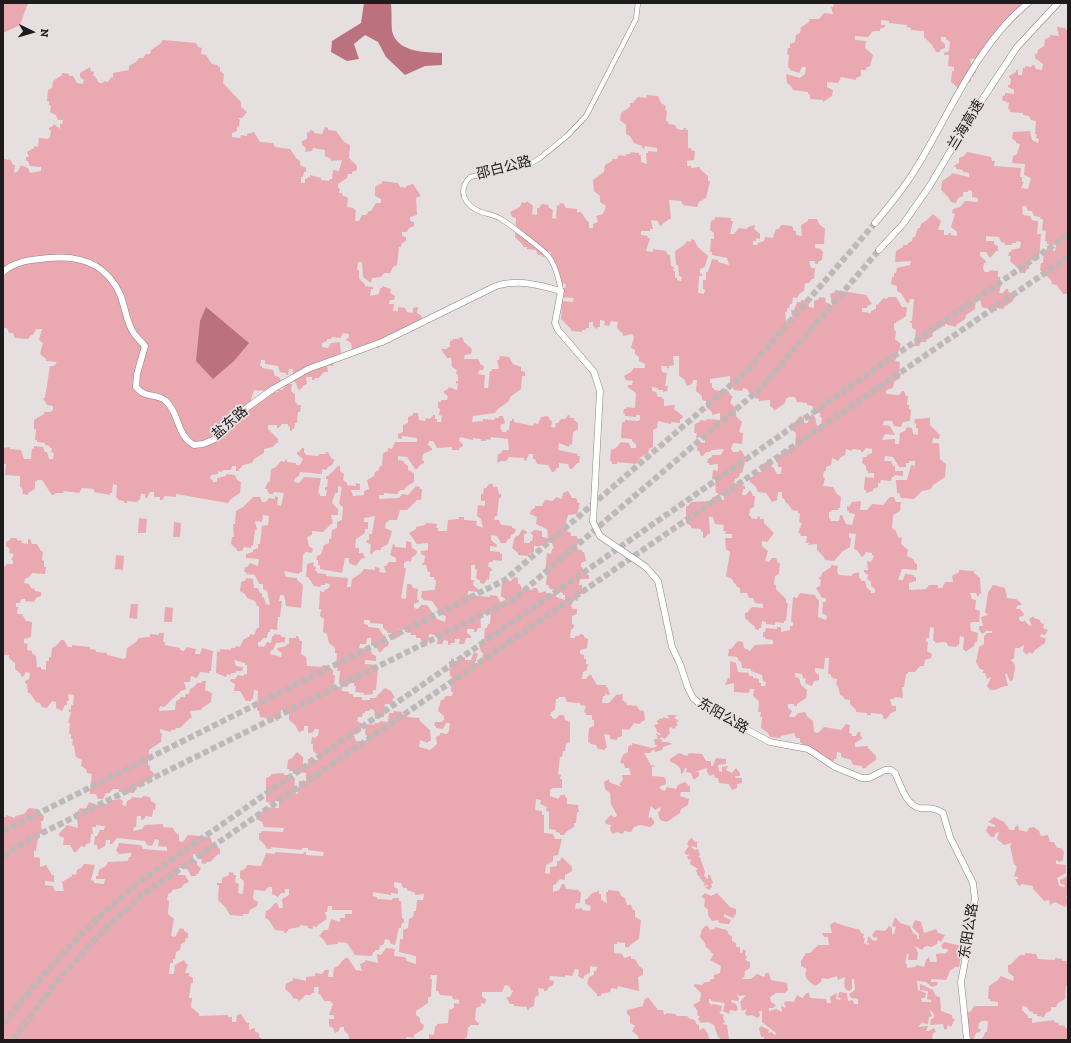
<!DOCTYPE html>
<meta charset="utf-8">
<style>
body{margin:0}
#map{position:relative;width:1071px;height:1043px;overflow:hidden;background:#e6dfdf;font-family:"Zilla Slab",serif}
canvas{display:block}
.frame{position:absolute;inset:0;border:4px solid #1d1b1b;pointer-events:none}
.north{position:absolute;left:12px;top:12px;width:40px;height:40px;-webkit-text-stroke:3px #e6dfdf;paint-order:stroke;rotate:95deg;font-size:11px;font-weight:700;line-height:16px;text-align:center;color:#1d1b1b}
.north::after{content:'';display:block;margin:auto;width:14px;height:18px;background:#1d1b1b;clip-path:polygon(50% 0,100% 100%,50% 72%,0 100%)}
</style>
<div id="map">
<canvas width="1071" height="1043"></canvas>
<div class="frame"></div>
<div class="north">N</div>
</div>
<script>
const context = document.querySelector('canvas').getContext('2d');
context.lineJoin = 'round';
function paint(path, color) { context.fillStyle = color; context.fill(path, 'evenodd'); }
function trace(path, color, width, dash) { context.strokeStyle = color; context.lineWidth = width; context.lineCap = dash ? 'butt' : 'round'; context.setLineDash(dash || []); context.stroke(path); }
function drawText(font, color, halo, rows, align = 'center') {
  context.font = font + ' "Zilla Slab","Noto Sans SC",serif'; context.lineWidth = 3.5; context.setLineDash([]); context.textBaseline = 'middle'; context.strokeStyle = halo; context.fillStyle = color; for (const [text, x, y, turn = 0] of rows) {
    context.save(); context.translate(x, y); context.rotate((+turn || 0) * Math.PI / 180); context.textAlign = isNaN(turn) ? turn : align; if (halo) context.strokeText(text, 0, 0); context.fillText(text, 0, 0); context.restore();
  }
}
paint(new Path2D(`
 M3,3H28L20,25L3,33Z
 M834,3H1031L1016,15L984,54V58L970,59L972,66L976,67V73H974L973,77H971V82L968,81L961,90L957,89V87L951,82L952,71H954V67L948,66L949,55H944V53L949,51L950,42L946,39V37H941V41L945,44V48L940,50V52H936L932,45L924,37V31L911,30V28L907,27V25L889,23V21L881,20V25H885V27L880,29V31H873L868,37L855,36V40L866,41L865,48L873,55L870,66L866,68V70H861V76L856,78V80L841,77L838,83L827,82V87L833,90L832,96L823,102V100L810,99V94H808V92L793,90L791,86L787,83L786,74L800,78L805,74L806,67H802L799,73L790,70V68H788L789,55L787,54L788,48H790V44L795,42L796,35L800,33L801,27L808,23L810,19H819L824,13L833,14L831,7H833Z
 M1057,27L1066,28V30H1068V292L1067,294H1063L1057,285L1052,284L1051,280L1040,270L1041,263H1043L1044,250H1046L1047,248L1055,251L1056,245L1047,244V242L1045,241L1046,231L1042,230L1043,219H1040L1041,217L1034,216L1032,211H1028L1026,206H1022L1023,215L1030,216L1032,220L1038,221L1037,234H1041L1039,259H1037V261L1028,260L1029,269H1027L1025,273H1020L1018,268L1010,261L1011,256H1008L1009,252H1011V250L1020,248L1021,242L1017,241L1016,243H1012V245H1005V243L1001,242L999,237L986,236V241H994V244L998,246V251H996L991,257H989L986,252H980V256L986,261V263H984L983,269L985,272H989L990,270L998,271V277H1000V282H1002L999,293H1003L1006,289H1008V291L1014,297L1013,301L1004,307V309L997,308V311L982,307L980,300H976L975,309L966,315L965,319L956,325V327L945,324V326H941L938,330L931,329L933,336L926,340V342H921L919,346H914L916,330L912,328V323H910V321H912L914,299H910L909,303H907L901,293L897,291V286L891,284L892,277H894V273H896L897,268L910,265L911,261L895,262L896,251L903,247V245H908V243L912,241L913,237H915L918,228H920L921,224L927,220L933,214L941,221L938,230H944V235H948L949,233H951V235L957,236V232L951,227L955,214L952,213L953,209L960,207L965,201L978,202V198L972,197V191L968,190V192H963V196L958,198L956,203L951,202L949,198L941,190L942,181L951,175L952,173L969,177V173L963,172V170L956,169V167H954L955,165L959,163V158L964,156L967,152L991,157L992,161H995L994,166L1021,168L1020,177H1022V182H1024L1021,188L1028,189L1031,178L1024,175L1025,164L1012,163L1013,156L1017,154L1020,144L1016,143V141L1012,139L1013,132L1030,131L1032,140L1038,143L1039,139L1036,138L1037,134H1035L1036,121L1031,120L1029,116L1023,115V113L1010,112V110L1008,109L1009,103L1002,100L1003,95L1005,96V93L1014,94V90L1008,87V85H1010L1011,79L1009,78V76L1016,72V70H1018V75H1022L1023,68H1025V66L1031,67L1032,65H1034L1036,69L1042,70L1043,64L1035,58V54H1037L1038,50L1044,46L1045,39L1050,37V35L1059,36Z
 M163,40L196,43L198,47L202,48L201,54L206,55L212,64L218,65V67H220V71L224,74L223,83L241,102V107L247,112L242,118H238L240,120L239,127L237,126V131L232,133V137L240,138L241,135L247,136V134L254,132L260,142L273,143L275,147L290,149L296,158L300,161V165L306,168V172H304L303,177H301V183H305V179L310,177V175L321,178V180L329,181L330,179H332L333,170L339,171L342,160L331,161V159L325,156V150L313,148L312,151L305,152L306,148L302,145V141L307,139V132L309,133L310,130L314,131V133L322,134L325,127L328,128V130L336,131L344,142L350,145L349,158L357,166V170L352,172V174H348L347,178L338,184V188L340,189L339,193H342V195L348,198L347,207L354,208V210H356L355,221H359L362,215H366L369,211H371L376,203H381V199L375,196V187L382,183V181L398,183L400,187L406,188V186L413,184L421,196L416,198L417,215L410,217V221L414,222V226L409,228L407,232H402V236L406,237V241L402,243L401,247H399L397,265L393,267L390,273H384L381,277L372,278L371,283L363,277L362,262H358L357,270H359V279L365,284V286L373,287V289H371L370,296L379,294L380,288H382V286L391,289L390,293L395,296L394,300H390L389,304H394L393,311H398V307L405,308L407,312L413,313V308L418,307L417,313L422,316L421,325L416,327L414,331L405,330L398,336L387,335V337H384V344L379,346V348L373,347L372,349L355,348L354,350H352L351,343L346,340L347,338H349V334L343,333L340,338L332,337L331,339H327V341L322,343V347L328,348L331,343L340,342L341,355H336L333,366L327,365L328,372H324L319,378H315L314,380H312V377H306L307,384L303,386L300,390L298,389L296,383L292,380L293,369H289L288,375H286V373L280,372L278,366L265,364V360H261L260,366H262V368L273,370L275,376L279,377L281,381L271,389H267V391L254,390L250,403L257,401L258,395L268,396L269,394H273V392H278V390H282L287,384H292L291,391L295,394V402L297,403V405H301L300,412H298L297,423H295L294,429H292V431H290V427L288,426V424H282L279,428H277V425H268V429L278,439V443H276L273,447L264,449V453L254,459L252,463L243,465L238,471H236V466H232L231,470H223L222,472L218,471V474L211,475L210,479L213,480V482H217V478L226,476V474L235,475L237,480L241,482L240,493L231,499L228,503L176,494V497L165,496L162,500H160V497H154V492H150L147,498H145V494H141L140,500H138V502L127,501V503H124V501L118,500V498H116L117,485L113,484L112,493H110V495L94,492V489L82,488L79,493L64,491L63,493H55L54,495H52L42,480H38L35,482V489L28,493V495L23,494L22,488L20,487V476L5,475L6,464H3V448L10,447V449L21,450L24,459H31L32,448L34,449V446L43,447L45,452H47L49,459H53L54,453L51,452L52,448H50V446L45,445V443L37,442V440H35L36,429H34V420L44,414V412H50L53,410V406L47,405L43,398H45L50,366H54L57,362L46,361V359L40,354L43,343L39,340L42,329H36L33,335H31L28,339L15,338L13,333H9L7,328H3V161L4,159L11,160L12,164L15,165L14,173L18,171L21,165L28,168L30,173L41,171V167L30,166L28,161H26V157H29L27,152L34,148V146L38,147L39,138L48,139L50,137L51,130H49V128L53,126L54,124L60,129V124H62L63,120H58L56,115L50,112L51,106L49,105V101H47L48,90L52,88L53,81L62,75V73L69,74V76H73L77,83L83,84L84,80L80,77V73L90,67L91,71L94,72L93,76H95L99,83H103L104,81L108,82L111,77L113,78V73L129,70V66L136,62L139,58H143L146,54H150L151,50L160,44Z
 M647,95L658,96L661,103L666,106L665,110L667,111L666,121L669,122L668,124L675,125L677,129L683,130L684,128H686V130H688V148H691V150L695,151L694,160L687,161V166H691V168L700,167V169L708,176V181H710L706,198L699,202L697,207L683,205L681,201L669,200L671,218L662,224V226L659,225L658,221L651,220L653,229H650V231H641V235L648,236L647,238H650L646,251L653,252V249L666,251L668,255H670L671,266L674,267L673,271H675V278H677V280L681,281L682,277L679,276L678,265H676L675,251L684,245L687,241L691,242V239L694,240L698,247L708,256L705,267L700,269V273L702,274V276H699L698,293L704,294L705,290L703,289V280H706V272H708L712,259L718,260V262L729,265L727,258L712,255V252H710L711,239H714V233L710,230L711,221L715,219V217L731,218V221H733L730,234H734L739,228L747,229L748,227L755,225L754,229L760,234V239L756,238V241H753V245H757L758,243L764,241L765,237L773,238L776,229H779L781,225L792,226L794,231H796V235L802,236L801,225L808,221V219H817L819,224L825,229L824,244H815V248L821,249V251H823L822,260L818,262V264H815V261H809L811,268H815L814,279H812L809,283H805L804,291L800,293L797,298L793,297L792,304H790L789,308H787V312H785L786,321H793L791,310H794L797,302H801V300L808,301L809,307L814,308V301L819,299V297L826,298L825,302L832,305L830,294L835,292V290L866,295L872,304L867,306V308H862V312L871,313V311L876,309V304L878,305L883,298L887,299L888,297H896L902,307H907L906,316L894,324V330L896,331L895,339L901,344L895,361L900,362L899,373H901L900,378L894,382L893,388L886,390V394L899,395L902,391H904L906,396H908L907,405H909V409L911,410L910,421L903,422L901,427L894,426L892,421H884L883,425L890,426L895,435L885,434L882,440L895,439V444H899L900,433L905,431L907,427L912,428L913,434L918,435V428H916V424L914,423L915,419L930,418V425L940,435L939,439L933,438L932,443H939L940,459L946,464L945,477L933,485L931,489L922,491L914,499L901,498L899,493H897L896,480H907L911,465L915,466V461H909V463H906V467H899L893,457L885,456L884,461H891L893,466H895V471H903V476L894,475V477H892L891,481L881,480L880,483H878V487L873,489V491L866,493V490H864L865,477L874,478V473H868V471L866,470V466L862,463L863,457H867V455L872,453V449L866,448L863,452H861V450L852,449V451L846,449L845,455L841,457L838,461L832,458L831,465L826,467V471H824L823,477L825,478L823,486L833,487L837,494L841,497L840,508H838V510H832L831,512H829V518L831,521H839L840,515H842L846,524L852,525L855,514L849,513V511H847V506L849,507L852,502L861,501L860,510H867L872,504L883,505L890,497H894L896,502H901L900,511L893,515L892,528L896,531L898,537L902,538L901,544L908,550L907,556L913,559L915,563L917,564V570L902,569L898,580H903L905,574L914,575V577H916V581L909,583V590L926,589L929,585H938V588H942L945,582H953L952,576L959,572V570L974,571V573L980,578L981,594H979V596H977L976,593H970L972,599L976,600L975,609L980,611L979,622H972L970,624L971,631L978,633L977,642H975L974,646L965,652V650H963L964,637L960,636L959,645H957V647L948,646L946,642L935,643V641H933L934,628L930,627L929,638H926V642H928L927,651L932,654L931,658L925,660L924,666H920L915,672H908V674H906L904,687H902L903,698L895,697L894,699H890L892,706H896V711L891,713L886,719H884L882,714L871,713V715H867V713L856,712V710L850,704V700L844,699V697L840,695L838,686L836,685L837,679L832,678L830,674H828L829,658H825L824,669L815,668V672L819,675V680L814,681L812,686L805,683L806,679L803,678L802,674L795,673V677L799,678L801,685L807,690L806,698L797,704V706H794V704H788V708L792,711L789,717H795L798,713L805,712L807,716L813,721L814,732L818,733L824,727L841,730L846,724L850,725L849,733L852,734V736H856L858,732H861L860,736L862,737V739L855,743V747L868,746V748L876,756V760L867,766L866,768H862V766L853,765L851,760L841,757V753L837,752L836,759H834V761L821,760L804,747V745L800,742V738H796L794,733L781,736L780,738L770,737L768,733L761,728L762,717H760L761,712H758L759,701L753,696L754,689H750L749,693L734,692V683L725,685L728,678H730V661L736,663L738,672L749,673V676H753V678L759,679V683H761V686H765L766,682L763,681L762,675L751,671V669L742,668L741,662L739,661L737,657L728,656L729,649H731L738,641L743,642L744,648L750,651L755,645L773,644V640L765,639V637H763V632H765L766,628L777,629V627H781V632L790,630V626H793V622H791L793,597L797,598L800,593L815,595L817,599L819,600L818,617L826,620L827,616L822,613L823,602H826V598H822L816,588L820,586L821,580L819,579V577H821L822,573L831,567V565L838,566L837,572L839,575L852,576V574L859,572V578L861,579V581H865L867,588L871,591V593H875V589L871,586V582L867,579L868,575L864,572V570H868L867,561L871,562L874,556L872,555V553L866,552L863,557L861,556L857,550L854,549L856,534L849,533V538H851L850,547L843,551L834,561L825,560L823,556L817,550V544L808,545L809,543H806L807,536H800L801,534L798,533L802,523L799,522L800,514L798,513V511L792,510L788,504L786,503L784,499L782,498V492H778L777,500L772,502L766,493L758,492L756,487L750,482V478L757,474V472H762L760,465L767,462V459L772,460L771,466L773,467L777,474H781L782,467H778V463L776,462V456L781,454L784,450L795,448L796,433L792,430L790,424L795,422L800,416L804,418V423H808L809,416H811V414L815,417L817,426H821L822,418L820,417V413H818V411L814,410L812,406L807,405V403L797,402L795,397H789L786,399L785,403L774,411V409L770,406V400L759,401V399L755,398V396H751L747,389L743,388L742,391L734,390L732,385H727L728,383H730V376L710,379V383H712V388H714V390L722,391L723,389H727L731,396H733L730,403L736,408V416L742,422L739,432L743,433L742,444L733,443L731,449L733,452H739V450L742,451L745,457L748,458L747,462H745L742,473H740L739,477L735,479L734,483L743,484V486H745V489H743L742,495H746L749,491H751L753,496H755L754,507L750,509L749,516H751V518L757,519L758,516L760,517V519H764V523L774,533L767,542L762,541V546L768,551L765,561L769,562L772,558H776L778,563H780L779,574L775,576L774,584L776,585V589L786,599V603H788L786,621H784V623L775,622V625L766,624V622L762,621L761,628H759V630L755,629V627L745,618V613H747L752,607L763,608V604L755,603L753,598H749L747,593H740V588L736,586V584L734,583L732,579L726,576L730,552L726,549L725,538H732V534H725L726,531H723L724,525L715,524L713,517H709L710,534H708L705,538H703V532L701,531V529L691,528V526L686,523V506H688L691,502L710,501L713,497H715V499L724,500V496L718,495V493H716L715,480L712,479L713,470L718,471V464L709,465V463H707L708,459L712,457V455H721L724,449L711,450L710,452H706L703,456H701L699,451H697L698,442L705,443V436L696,438L697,433H694L695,424L700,422V420L706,421L707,419L720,420V413L712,415V412L706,407V401L702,400V396L696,391L697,380H693L692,384L687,386L684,379L679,376V356H673L674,365L669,366V369L667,368V366H661L662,372L667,373L665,386H668L667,391L663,392V390H658V388L652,387V391L656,392L658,397H662V399H664V406L675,405L674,409L683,416L682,419H680V423L671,422V424L658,421L657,428L653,430V447L649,449L648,453L641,457L636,464L617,462V464H612V462L610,461L611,450L616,448L621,442L629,443L631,448H636V444L632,441V439L621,438L622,422H625V420L638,421L640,419V415H636V417L625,416V414L623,413L624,409H626V407L635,408L636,393L628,387V385H632L633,381L626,380L624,376L631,372L634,368H645V364L639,361V357L635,354V350L631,348L634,337L632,334L623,336V334L617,328L618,322L611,321L609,326L604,325L605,321L600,320V327H598L597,329L593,326V322H589V328H586V330H582V332L571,331V329L561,319L562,306H560L562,301L573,302L574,298L560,297L561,288H565L566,284L559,283L550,260L551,252L547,251L546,256L542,257V255H538L536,250L527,249V247H523V245L515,237L516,218L512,217L510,212L520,207L522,202L526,203L527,201L533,206L532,214L537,215V208H539L542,204L549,205L548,207L553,210L552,218L556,219L557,205L559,206L560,203L564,204L566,208L577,209V212H581L587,221L589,222V228H593V224L598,222L596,216L603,214L606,206L600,202V196L594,191L593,180L604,172L605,165L612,161V159H617L619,155L626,156V154H630L631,152L639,153V155H641V162L647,164L646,153H648V151L657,152V148L645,146L644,149L642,148V146L634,143L630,136L626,134V125L620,120L621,113L630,107V103H633L638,97L646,98Z
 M460,337H462L464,342L472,349L471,354L465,355L464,359H478L481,365L484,366L483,370H479L478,374L485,375L484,388H488L490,371H492V369H499L497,360H499L500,356L509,357L513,364L521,367V371L525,372V376H522L521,389L510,397L509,401L498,409L495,413L473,416L472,422L483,421V419L494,420L495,418H499V416H503L505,423L501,425L500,429L502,430V432H506L507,430H509L510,421H512V419H514V422L533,426L534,423L538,424L541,417L548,416L550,420L552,421L551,427L555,428L556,423H558L561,419H565L568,415L570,416V418H574V420L578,423V429L573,432L572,445L570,444L569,447L559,443L558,450L578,454L577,456H580L579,463H577L572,469H570L568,464L559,463V468H557L554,472H552L548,465L537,464L535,459H533V454H529L526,461L524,460V458L509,457L506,461H500L499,463L497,462L498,454H500L503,450H509L508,439L491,437L490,440L486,439V441H481V439L473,438V440L460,437L459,441L463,444V446L459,448V450H452V447L437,448L433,441H429L428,445L432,448V450L423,454L422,460L424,461V463L420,465L417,469H415L407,457L398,456V460L404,461V463L408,466V470L414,473V482L407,486L404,490H400L397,494L384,493V495H379V499L399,498L402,494L408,495L416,486L420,487V489H422L421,500H417L407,510H400L397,520H389L388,522H386L385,528L392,531L388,544L381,548V550H375L372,554H370L371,545L366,542L367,540H369V534H372L375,516L364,518V522H368V529H365V533L356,539L355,548H359V553H363L365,558L361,559L356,566L349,563V558H345L342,573L320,569V565H318V560H316L317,556L321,554L324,545L329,543V539H331L332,530L337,528V522L342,520L343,507L339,504L342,487L338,486V493H335L332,503L338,509V515H331L333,524H331L323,532L312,531V535L307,537L309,546L313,549L312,553L306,552L303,555L302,572H300L299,574L284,571L286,577L297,578V580L303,585L301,608L286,606L284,595H280L279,601H282L280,617H278L277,630L270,629V632H268L267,638H263L260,642H258V646L264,647L267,642L271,643L272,636H274V634L281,635V637H285V642L276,643L273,650H271L270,654L281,657L282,653L277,650L278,648L286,646L287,644H289V638H296V636H298L300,641H302L301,654L306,657L307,666L322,667L323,665L329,666V668L333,670V675H335L334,686L341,687L342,691L349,692V694H353V697H362V700H370V698H375L385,688L391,691L395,698H393L392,704H385L384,717H378L377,719H375L374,710L370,709L369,711H365V713H363L362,717H358L357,721L362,724L361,731L354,735L356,741L364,742L365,740H367V736L365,735L366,724L374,725L375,723H379L380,721L388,722L389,713H393L394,711L402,712V714L407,715V717L420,718L419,720L430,730L431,741H429L428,743L420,740L419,747L430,750L437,744L436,737L440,735V733L447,734L449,731L450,723H446L443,729L436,728V726H434L435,722H441L444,720V716L438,711L441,700H443L446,696H452L453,692H451L452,677L450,676L449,661H451V658L454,659V661H460L462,657H465V660H471L474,652L478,654L475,663H479L480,661H482L483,653L481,652L479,645H481L482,639H484L485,628H487L488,624H490L491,611L487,610L484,615L480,614L481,628H478L476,632H474V629H467V633L471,636V638H466L464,644H459L460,639H455V643H451L450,645H448V641L444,640L442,644H437L438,637H435V635L429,634L428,643L424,645L420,638H416V635H411V633L405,632V630L399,629L398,634H400V636L393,640L392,633H387V631L383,628V624L370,623V620H364V624L368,625V627L379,628L383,635H385V639L389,642L388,646L384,648L381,652H379L377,648L371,645V638H367L366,644H360L359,648L370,649L372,654L376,656V661L365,660V664L376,665L375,667L378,668L376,690H373V694L364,695V693L355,692L356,686H354V683H350L347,687H345L343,682H339L340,671H337L338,666H336L337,653H335V648L329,643L327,634L323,632L324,619L320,616L321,609H319L320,591L324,592L325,590L329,588L330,584L325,583V585H321L320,587L314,586L308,577H306L307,564L314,562L313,566L316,567L315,571H317V573L326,574V576L348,578L347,587H351L352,579L361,573L364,569L375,570V567L380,568L379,572L386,573L384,566H386L389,562H396V558L390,555L393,544L395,545V547L406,548V541L411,542L412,548L417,551L416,555L412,557L411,562L407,561L404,563V568H406L401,598L406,599L407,584H411L413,588L418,589L417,600H419V602L414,604V608L418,609L421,605H427L437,619L445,622L446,616L442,615L432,601L423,600V598H421L422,591L435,590L436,580L434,579V577H430V572H428L426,565H422V563H424L425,556L421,554V551L428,550V543L417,544L409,533L416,529V527L425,525L426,523L437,524L436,528H438V531H447L448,520L459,519V517H464V520L477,521L476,525L483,528L481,519L477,516L478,505L485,506V501H481V494H483L484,488H486L489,484H493V487H497L499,494H501V498H499L497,516H495L494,520H499L501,525L512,526V528L516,529L515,533L511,535L510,539H508L506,543H501L497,536L491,535V540L497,545L496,547L490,546V551L500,552V554H502V561L493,560V562H489L488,566L492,569V571H490L489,580L487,579L484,584L480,583V581L476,578L477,570L475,569V565H471V580H474L473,585L479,590V592L468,591V595L490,597V595L497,596L501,603H505V599L501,596L502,581H511L514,577L518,578V584H520L522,589L532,590L533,588H537L539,593L546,591V593L556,594V597L565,600V595H563V593L559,592V590L550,589L548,585H546L547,574L545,573L547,553L551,554L552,549H554L552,543L544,542L541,546H534V552L529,554V556L518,555V553L512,548L515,537L519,535L522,529L527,532L526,534H524V543H530V541H532L533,535L531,534V532H533V530L542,531V537L548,538L547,529L536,524L537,517L530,514L531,510L535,508V506H542L545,500L553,501L556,497L562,499L563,493L568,491L572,498H576L578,503H580L577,514L568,515L565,526H567V531L571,533V536H577V538L579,539L576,549L582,550V552H584L586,561L581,563V567L583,568V570H587V575H589V579H580L579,585H582V588H586L585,592H583V594H576L578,601L574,600L571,606L573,609H577V614L572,616V624L574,625L573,629H571L570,638H575V636H579L580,634L584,635V637L588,639L587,648L580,650V654L584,655V659H586V664H588L587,670L583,672L582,679H586L589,675H591L597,685H606V687L608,688L610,695L605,694V696H603L602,703H609L616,695L623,694L622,700L627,703V705L637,706L639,710L644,711L645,720L641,722L640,724L634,723L629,730L622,729V736L617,738V740L610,739V735L604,734L607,748H605V750L598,749L596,745L590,744V742H588L589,728L594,726V720H592V715H586V713L584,712L586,706L580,705V703L567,702L565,697H559L558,699H556L555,710L551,712L550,716H552V718L556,719L559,715H564L565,720L570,722V742L566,744L565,751H563L562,757H560L558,774L561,775L560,779H562V788H553L550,790V796L558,799L561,795H565V797L567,798V804L578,805L579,812H577L576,823H574V827L567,831L564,835H560V833L556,832V830L549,829V812L546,811L547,807L540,804L541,800L536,799L535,810L542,811V815H544V833L553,834L555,839H562L558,855L553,856V861L546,865L545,873L550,874V867L557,866V861H560L562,857L572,867V871L565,875V880L560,879L555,885H553V892L559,890L562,884H564L566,889L579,890V892H581L580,903H576L575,909L582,908V910L590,911L591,906L585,904V899H587L592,893L599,891V894H601V900L607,903L606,892H608V890L619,891L621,896L625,898L627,905H631L633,910H635V917L641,920L639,939L630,945L629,947H625V943L617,942V944H614V953L622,954L624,958L631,956V959H635L639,966L643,969V975L638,977L639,991L618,986L617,989L611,988L610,992L601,994V996H597V994L587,984L589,977L594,975V971H596L597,967L590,966V973L585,975L583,979L578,976L579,970L575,969L572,976L565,975V977L550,976L549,980L554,981L553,985L549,987L546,991H544V989L538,988L539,995L535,997L534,1006L529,1008V1010H527V1007L514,1006V1004H510L506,997H510L513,991L511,990L509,986L505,985L502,992H482V997L486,999L485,1004L481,1003V1006L476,1008L475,1020L479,1023V1025H470V1027H468L467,1038H465L464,1040H427L429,1039V1034L434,1035L435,1026H437V1024L448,1023L449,1010L454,1008V1003L459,1004V1000L453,999L452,996L440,995L438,991H436L437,975H431L430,979H432L431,997H428V1003L416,1011V1015L420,1018V1022L424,1025L423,1029L414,1035V1038L407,1037L405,1040L349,1039L348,1034L344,1031V1027H340L339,1031L335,1033L333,1028L329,1026V1019H334V1015H329L333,1004L330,1001H324L320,994H318L319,987H314V993H312L311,995H305L302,999L298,1001V999L293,998L291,994L285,989L286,984L293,980V978L306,981V977L315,976V973L322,974L325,970H329L328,977H333L334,968L338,966L345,958H348L356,970L362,971L360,964L365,962V960L378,963L377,954L381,955L386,948L395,949L394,956L405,957L407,961L416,964V956L399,952L400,939H403V930L408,928L409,919L413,917L414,911H416L417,900H423L424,894L415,895V893L407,890V888H403L401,883L394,882V887L398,889V894L391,893V895L373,892V896L377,897V899L392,900L393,898H399V901H401L402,918L404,919V923H402L401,928H399L395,945L391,944L389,940L385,939L384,944L380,946L379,950H375V952H373L372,956L355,955L347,943L338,942V944L327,945L323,939L319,936L324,930H328L331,919L340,922V918H345V914H352V910H332V906H328L327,912H325L327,919L318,925L317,927L313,926V929L308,928V926L300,925V927L289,929L286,933H284V931L275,930L269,920L265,918L266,911L270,909L275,903H277L279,908H283L282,899L289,895V889H285V893H281L278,897L272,894V887H268L265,891L254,890L253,899L258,902L257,906L250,910L248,914H243V916L230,915L226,908L218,900L219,885H217V883H222V878L229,875V872L234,873L233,875H236L235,882L239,884L238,893L243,894L244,881L240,878V871L245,869L247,865L261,866L266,853L275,854V852L303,854L304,852H306V855L323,856L324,852L308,850V848H302V850L271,847V849H267L265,845L259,839V833H261L262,831L283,832L284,828L264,827L262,822L256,819L259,813L263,811L266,807L279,808V801H275V803L266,802V778L271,776V774L284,773V775H288V778H295L294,793L298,794L299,781H306V773L298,772L297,774H293V771H289V769H287L288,760L292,758L297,752L303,757V768H307L308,759H310V757H312V760H319V756L313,751V744H311L312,737L316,738V736H318L319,729H315L312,733H308V726H304V730L299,732L295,725L289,720V713H285V711L281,710L280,719H278V721H276V719L260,717L259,711L257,710L258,691L254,690L253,699H251V701H246L240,691H234L235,684L230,681L231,679H235L238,675L244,676V674H247V665H245V663L234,660L236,666L243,667L242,671H236V673H231V675L227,674L226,677L216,673L217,651L220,652V649L231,650V648H235L236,646L240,647L243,640L250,636V634L254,635L257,628H259V606H257L255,601L247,598L245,594L240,591L241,582L246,580V578L253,579L254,588H258L260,593H262V597L264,598L266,604L270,605L267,591L263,589V584H259L255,575L246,574L247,572H244L245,567H247L250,563L258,566L259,559L246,558V554L253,552V550L258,548V544H260L262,526L268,525L269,516L263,515L262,522L255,521L257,530H255L253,546H251V548L244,547L242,551H237V549L231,544L232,537H234L233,524H235L236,511L243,507L253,497H260L262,502H266L269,498L275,499V496L278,497L277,505L281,506L284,493L274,492L273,494H269L267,489H265L268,482H270L271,469L276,467L281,461L285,462V459L287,460V462L296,463V465H300L303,459L297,454V452H299L302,448H304V452L306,455L318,456L319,454H325L326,452H328L332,459H334L333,464L327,468L326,470L322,469V474L300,472L299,476L295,478L294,482L299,483L304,477L321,478L318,493L320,494V496H326L327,490H325V487H327L328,479H326V476H328L338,466H340V471L344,474L343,480L347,483V485L356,486V483L360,484V490H351L353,496L364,495V491L369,489L367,480L374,476L375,472L379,470L380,466H382L383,453L388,451V448L392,449L395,442H417V438L402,436V439L398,438V434L403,432V425L408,423V417L413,415V413H418L419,420L425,421L426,418L430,419L433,415H435V419H437V422H441L442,416L439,415L440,409L438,408V402H441V400H447L448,396L444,393V391L448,389L449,387L457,390L458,384L456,383V381H458V375L456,374L457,370L452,367L451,358H447L441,349H447L448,347H450V341H452L453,339H459Z
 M139,518L147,519L146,533H138Z
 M174,522L181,523L180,537H173Z
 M11,538H17V540L22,541V543L28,544V539H30L32,544H37L41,551L43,552L42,560L44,561V567H46L45,574L32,573L29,577L25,579L24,583L29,584L31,588L35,589V591L41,592V596L36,598L34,602L25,601V599H21L20,603H16V607H18L17,614H22L26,621L32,622L31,637L24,639V643L28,644L27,650L32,651V653L36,656L37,667H41V669L46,670V661H49V657H51L52,648L56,646L61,640H64L68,647H72V645L90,647V649L96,650V652L107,653V655L124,659L126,657L127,648L136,642L139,638L150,637V634L159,635V633H164L163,642H165V645L180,648V650L184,651L187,647L196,649L195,654H200L202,648L213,651L211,671H209V673L200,672L197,678L191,676L190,682H184L186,689L181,691L164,707L160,706L159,711L175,710L176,701L180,699V697H185V695L189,693L190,689L194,687L197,683H201L202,681H206L205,690L212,693L211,702L202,708L201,710L190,711L192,718H190L180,728H176L175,730H171V732L160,729V733H162L161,742L149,750L148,765L150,766V770L154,773L153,777L144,783L142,787H137L134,793L119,792V789H113L110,793H106L103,799H98L96,794H90V791H88V789H90L92,774L87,773L86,769L81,766L82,760L76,757L74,746L72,745L73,739H71V734H69L70,723H68L71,712H69V709L71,710V705H73L74,695L68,694L69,701H67V705H65L62,711L56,708V702L52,701L47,708L42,707L40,703L36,702L30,693H28L27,684L25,683V681L29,679L30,673L26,672L23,677L21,676V674L15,669V663L9,658V655H3V566H6V564H13V560H11L14,554L9,553L10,549L6,546V542L10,540Z
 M116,555L124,556L123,570L115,569Z
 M993,585L1005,588L1007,598L1016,599L1021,603V605L1017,606L1016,609H1020L1024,614L1023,616L1019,617V620L1023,622L1025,620L1027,624L1032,626L1029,619L1034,616V618L1040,620L1041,623L1044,624L1043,628L1048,630L1045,635L1041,634L1040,637L1046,638L1045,643L1035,650L1032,654L1029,652L1027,655L1023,651L1024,645L1019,648H1015L1014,658L1011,660C1018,666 1014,670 1013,680L1010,681L1007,674H1005L1008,686C1001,685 998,691 990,690L987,686L991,677L987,679L985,673H982L984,670L980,669L976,662L979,647L984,644V636L987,633H992V631H986L982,634L979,630V626H983L981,617L988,615L985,612L988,593Z
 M131,604H138L137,619L129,618Z
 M165,607L173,608L172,622H164Z
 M667,715H677L674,718L679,721L676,723L678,724L674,729L670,727L669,729L670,733L665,739L662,737L659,739L662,740L661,742H668L672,744L663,747L662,750L655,752L654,749L650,753H644L651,765L656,766L652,767V776L664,777L666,780V784L659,787L662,790L665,791L667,787L676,789L678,785L685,782L690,787V792H681L680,796L689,799L688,805L681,809L680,813L667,822L662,821L659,818L658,812L660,811L661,807L655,810L651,806L648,818L651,817L654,821V824L650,827L640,825L634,827L631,832L624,831L623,834L617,832L613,834L610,830L611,825L606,824L605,821L611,815L614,817H616L617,815L611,804L610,793L605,789L604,782L609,779V782L622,787L619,784L623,780L622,775H631L629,768H625L624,764L620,763L623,755L628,752V747L630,745L632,746V743L652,748L658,746L655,745L654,739H658L656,733L659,735L661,734L656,731L657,730L654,725L658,724L657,721L661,718L663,719V717L670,719Z
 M679,753L687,756L689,753L702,754L706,761H711V766H713L716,758L726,759V764L718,765L719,771L722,772V767L728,766L726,770L732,773L736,768L740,773V776H735V778H742V783L737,784V788L732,790L729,784L719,783L718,778H715L714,774L710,776L707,772V768L695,772H699V776L695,779H693L691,773L686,772L687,768H685L683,773L681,774C682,768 676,763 670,762V759Z
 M143,796L150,797L151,801L156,804L155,810H153L152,817L146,816L143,820H141V816H137L136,827H134L133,831L142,829L145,825L163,824V827L173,828L175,832L179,835V841L183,842L188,835L210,837L212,842L220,849V854H218L210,862H206V864L201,863L202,859H199L197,854H193V860L197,861V865L201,868L198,874H196V876H191L187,869L179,868L178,875H185L189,882L184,884L181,888L172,890V892L168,894L167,900L169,901L168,914L174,919L171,936L175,937L180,928L184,929V931L188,933V938H186L185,942L181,944L180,950L176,952L175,959H173V963H170L169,974H174L175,965L184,960L186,964H188L185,973H189V976L193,978V983H191L189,998H192L191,1007L199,1014V1016L228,1015V1017H232V1022H236L237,1015L241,1014L247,1023H249V1030L255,1028V1032L259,1033V1037L264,1040H3L4,817H6V815L15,818V816L24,814L29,808L38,809V811L44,816L43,821H41L42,834H40V838H38L36,851H34V857L40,858V867L46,865L52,875H54V882L45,881V885L53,886L55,891H64L62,882L72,876V874L76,875L77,870L81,868L84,864L95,865L91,880L94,881V883L104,884L105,879H96V876H98L99,870L106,866L108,862L128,861L129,857H131V853L118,854V852L116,851L119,843L141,845L143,849L167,851V847L158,846L159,840L155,839L152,846L147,845L145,841L117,838L112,844H110V840H106L105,846L98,850L97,845H94L95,836H97L100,830H104L105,826L96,825V827H92L93,834H91L90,843L86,844L85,847L81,846L76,852H74L70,845H63L64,838L58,835L67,825L78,828L77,819H75V812H77L80,808L86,809L89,802L100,806V803L107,804L109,800H118V798L123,801L122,805L126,806L127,801L131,799L132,797L142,798Z
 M994,817L1004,822L1010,830H1014L1015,827L1018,825L1019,830L1027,832L1029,828L1034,827L1039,831L1041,836L1048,835L1050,842H1054L1057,848H1061L1064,852L1063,860L1060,862L1056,860V864L1066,865V873L1057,878L1059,886L1065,887V885L1060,883V880L1068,876V896H1066L1068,904L1065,907L1055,902L1050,905L1049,900L1044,901C1042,898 1036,892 1033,889V886L1022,884L1019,886L1015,879H1018V877L1014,876L1017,867L1014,864C1012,858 1012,852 1010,846L1012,843L1004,845L997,839L999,832L996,833L994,837H991L986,831L988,826L995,827V825L988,822Z
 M692,838L695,842L697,841V848L693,846L691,847L695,850L698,849L700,855L698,857H700L705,872L704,876L708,879V875H710L713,883L711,884L712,887L709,890L705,887L708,886L707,885L703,886L705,884L699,877L701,876H698L696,870L698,869L690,864L691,859L689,860L687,857L690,854L687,855L684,853L689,846L687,844L689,840Z
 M705,893L711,896L717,893L730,907L736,909V914L733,918L724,914V917L731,920L729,924L719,923L718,920L712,921L708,915V910L704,906L705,899L701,897Z
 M895,917L900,923L910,926L913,933L917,935V939H919V934L912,927L915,920L921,922L924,933L936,929L938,933L945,935L941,942L938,940L937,944L931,947L927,946L923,948L922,950L915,946L918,953L917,960H908L909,954H907L905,963L907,964V968L915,967L917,965L924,967L926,960L929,957L930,962H937L936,954L942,953L945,954L948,951V949H943L941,946L944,942L962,946L966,953L958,951L959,954H961L959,967H955L950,971L946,980L931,979V982H938L937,985L932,987L926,982L917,981L918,990L926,993L925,998H921L922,1002H931V1000L927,999L928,991L920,990V984L933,990L936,996L940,997L941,1011L952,1015L953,1019H955L951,1027L948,1025L946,1030L944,1029L943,1024L930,1025L931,1019L934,1018V1014L929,1009L932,1016L929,1017L928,1024L922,1023L918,1027L928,1026L926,1031H928L934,1028L936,1032L933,1033L932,1038L934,1040H764V1037H761L759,1028L761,1026L769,1030L768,1033L771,1032L775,1035L776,1033L762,1022V1011H759L760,1016L757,1018L752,1015L747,1016L745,1013L747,1009L742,1011L740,1002L746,995L739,996L736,992L739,999L738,1001L731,1000V1002L736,1004L738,1009L736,1011L730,1010L729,1014L723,1011L725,1003L711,1001V999H709V1003L711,1004V1006L713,1004L722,1006L721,1011L719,1013L724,1015L723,1018L725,1022L722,1024L727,1025L729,1040H722L718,1037L714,1025L708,1022L701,1023L698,1019L700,1016H698L697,1010L693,1005L700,1001L701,993L694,986V984L702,985L705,982H709L711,979H714V975L720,973L721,966L710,960L714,954L711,953L710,950L706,947L705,943L700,937L702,929L707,925L710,930L715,929V927L727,930L729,935L732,936V941L736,943V947H740V953H742L743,949L746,951L745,955L747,957L745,960L750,962V968L745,971L744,978L742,977V979H751L757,974L764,977L766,973H769L771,980L787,983L788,990L785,993H776L770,997L771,1002L776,1005L773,1008H769V1011L776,1009L782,1012L781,1006L786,1008L784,1003L786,1001L794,1002L797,995L802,998L807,993H809L810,998L826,999L827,1003H831L830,997L837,993L836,999L840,1000L841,998H838L839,992L847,993L848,1001L853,1000L854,1004H858V999L851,998L849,994L855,990L854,979H852V989L849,991C843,989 844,984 845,977L838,980L837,976L828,979L822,978L821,982L815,986C810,982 802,978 807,969L801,966V961L806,953H810L818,945H829L828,937H824L822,933H832L830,925L834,922C843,926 850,927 860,930L861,933L864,934L863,938H865L864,943L868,945L869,943H867L868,936L874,941L877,940V937L874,938L872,935L876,930L885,931L889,926L892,928V934H894L896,927L892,926Z
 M1025,953L1036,954L1038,959L1055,960V958L1062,959V961H1066L1068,964V986H1066L1065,999L1058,1003L1056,1007H1051V1011L1046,1013L1044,1017L1037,1016V1014H1033V1012L1029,1011L1027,1007L1022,1006V1010L1028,1016V1018H1032V1023L1054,1020V1022L1059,1023V1025L1065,1026V1028H1068V1040H980L984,1036L985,1032H987L988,1021H982L979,1023L978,1029H981L980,1032L976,1033L973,1040H971V1038L969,1037L967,1013L971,1011L974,1006H998V1002L990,1001V999H988L989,986L998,980L1001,976L1013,981L1014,977L1008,972V965H1010L1020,955H1025Z
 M648,997L658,1010H663L664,1015L667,1013L675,1014L677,1016H687L690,1019L695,1020L696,1024L699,1025V1030L704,1028L708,1034L709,1040L639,1039L637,1035L632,1031L635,1026L630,1023V1016L627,1014V1010L643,1006L644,1000Z`), '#eaa8b1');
paint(new Path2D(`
 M364,3H391C392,12 391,22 392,31C397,53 426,52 442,53V65L425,66L405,75L386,57L378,42L365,35L354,44L359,59L347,61L331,52L332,41L361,23Z
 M206,307L249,343L234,361L213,379L196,361L200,321Z`), '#bc727e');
trace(new Path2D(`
 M3,831L505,580L746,372L875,223
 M3,856L26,841L514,599L761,388L879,250
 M3,1024C44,972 85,928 135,885L1068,235
 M13,1040L56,982L104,930L142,895L1068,257`), '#beb8b8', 6, [6, 3]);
const tertiary = new Path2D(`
 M561,291C559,280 556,266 549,257C544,250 509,224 501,219C495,215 487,214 481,212C464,205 457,191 470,177L530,164L540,158L568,135L586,116L636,19L638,3`);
const trunk = new Path2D(`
 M3,272C16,260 32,260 49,258C81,255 106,264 120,294C125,306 126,321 133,332C136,337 141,341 145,346L137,374L136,387C147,400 156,392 166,401C180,414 176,435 194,445L203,444L215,439L248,407L273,389L308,369L382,342L496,286C519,279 539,285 561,291L555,323L558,330L594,372L600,391L593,522L600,536L646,567L658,581L672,647L680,664L688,688L693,698L701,705L770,742L808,749L835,767L862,778H869L885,770H891L895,773C900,783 906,806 920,808C931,809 933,807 943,813L950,837L973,883L975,899L965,942V961L961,982L967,1040`);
const motorway = new Path2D(`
 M875,223C890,205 906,186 918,165C951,111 978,43 1028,3
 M879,250L903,224L929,187L970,118L1017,47L1058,3`);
trace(tertiary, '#8a8484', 5.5);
trace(trunk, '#8a8484', 7);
trace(motorway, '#8a8484', 7);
trace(tertiary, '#fff', 4.5);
trace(trunk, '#fff', 6);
trace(motorway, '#fff', 6);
drawText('14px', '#1d1b1b', '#e6dfdf', [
 ["兰海高速",966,125,-59],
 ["邵白公路",504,168,-14],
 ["盐东路",230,423,-41],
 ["东阳公路",723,716,30],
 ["东阳公路",969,931,-81]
]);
</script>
